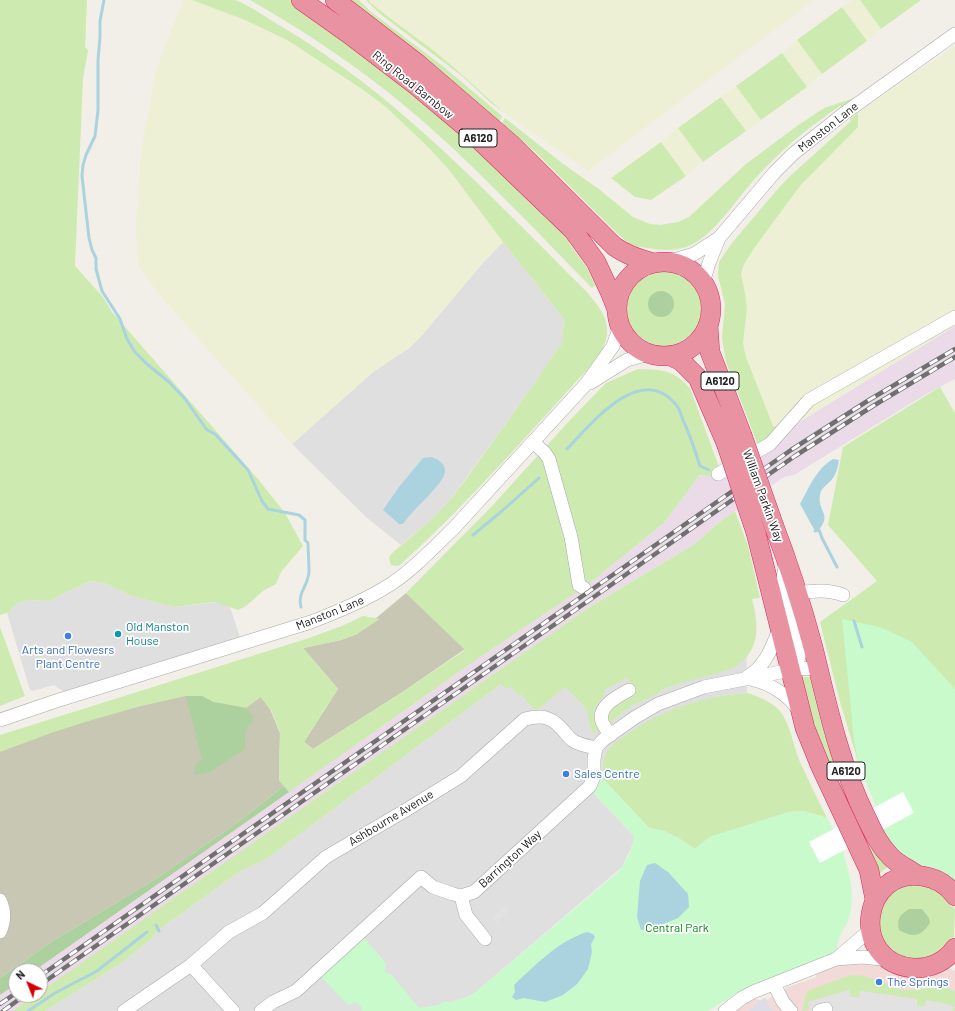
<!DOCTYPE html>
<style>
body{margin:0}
#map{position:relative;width:955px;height:1011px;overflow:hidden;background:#f2efe9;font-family:Barlow,sans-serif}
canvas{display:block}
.north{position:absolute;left:8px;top:963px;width:40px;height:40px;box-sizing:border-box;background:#fff;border:1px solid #a7a7a7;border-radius:50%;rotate:317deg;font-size:11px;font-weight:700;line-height:16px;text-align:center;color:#222}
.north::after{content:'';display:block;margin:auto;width:14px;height:18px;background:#d40000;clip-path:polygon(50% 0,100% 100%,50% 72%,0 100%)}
</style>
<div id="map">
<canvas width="955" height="1011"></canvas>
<div class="north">N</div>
</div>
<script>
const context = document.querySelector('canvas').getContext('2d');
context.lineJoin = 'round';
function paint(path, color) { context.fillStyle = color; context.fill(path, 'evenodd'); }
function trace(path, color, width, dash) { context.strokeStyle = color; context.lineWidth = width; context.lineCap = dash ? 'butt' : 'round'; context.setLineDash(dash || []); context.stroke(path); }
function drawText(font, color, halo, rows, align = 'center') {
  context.font = font + ' Barlow,sans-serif'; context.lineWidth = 3.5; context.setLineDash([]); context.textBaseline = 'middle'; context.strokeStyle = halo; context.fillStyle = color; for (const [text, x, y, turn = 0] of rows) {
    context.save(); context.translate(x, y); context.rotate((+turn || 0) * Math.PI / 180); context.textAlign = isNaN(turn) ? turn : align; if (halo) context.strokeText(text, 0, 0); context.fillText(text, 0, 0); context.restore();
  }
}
paint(new Path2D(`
 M503,242L564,319L562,343L524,398L450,500L431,520L401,545L367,518L292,444L373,372L409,348L423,334L481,265Z
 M90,581L107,584L131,596L175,607L228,601L241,640L67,692L63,691L54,685L33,691L30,690L7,613L19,602L31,600L49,601Z
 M746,600L747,693L722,696L694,703L666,713L606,754L602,778L594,794L634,836L633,844L622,867L476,992L467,997L451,1002L413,1011H45L123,962L151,939L160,929L239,872L268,858L501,684Z`), '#e0dfdf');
paint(new Path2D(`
 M836,959L948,968L955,971V1011H731L752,998L765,1001L788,987L816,977L815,967Z`), '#f2dad9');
paint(new Path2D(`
 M955,325V379L923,396L794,475L784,477L722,520L693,545L588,608L40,993V971H34L476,660L585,587L664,523L700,475L717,477L785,431Z
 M16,984V995H37L14,1011H0V995Z`), '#ebdbe8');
paint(new Path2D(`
 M406,593L465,649L404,691L313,749L304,742L338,689L303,648L341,640L357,634Z
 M229,670L254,688L270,709L280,733L279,780L284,786L234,825L154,880L51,942L0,978V738Z`), '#c7c7b4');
paint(new Path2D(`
 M183,0H192L243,19L287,40L362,89L386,107L430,149L450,171L503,242L481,265L423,334L409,348L373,372L292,444L162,298L138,266L136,226L141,152L156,70Z
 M369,0H814L588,171L504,113L460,73L431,49L388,18L370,2Z
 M852,0H860L881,29L867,41L842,7Z
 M797,40L822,74L807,87L782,53Z
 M955,45V326L785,431L773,427L746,357L743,343L747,308L745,293L741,274L744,264L755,247L800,186L858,127V113L925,65L926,67Z
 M736,86L761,120L746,131L721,97Z
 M678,128L703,162L686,176L661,142Z`), '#eef0d5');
paint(new Path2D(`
 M0,0H87L85,47L88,50L83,79L75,266L103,297L112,312L258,479L285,513L303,546L281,572L276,584L263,591L246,606L238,610L215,602L175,607L131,596L107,584L90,581L49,601L31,600L19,602L7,613L0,615Z
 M192,0C206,0 221,0 234,0C242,1 271,20 279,25C398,95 490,196 587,292C607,316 615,329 598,358C533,428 471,501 400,565L396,566L391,565L389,558L391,554L431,520L450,500L466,479L524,398L562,343L564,319L503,242L450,171L430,149L386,107L362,89L287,40L245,20Z
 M250,0H293L460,131L573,239L569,243L587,268L595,285L592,288C532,227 471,161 405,106C357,66 304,31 250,0Z
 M352,0H359L370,11L444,67L502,116L499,123L356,9Z
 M366,0H369L370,2C390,19 412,34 433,50C458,70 481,92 504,113L491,103L463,77L379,13Z
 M860,0H921L881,29Z
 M842,7L867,41L822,74L797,40Z
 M782,53L807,87L761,120L736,86Z
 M721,97L746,131L703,162L678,128Z
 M854,98L841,107L840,106C813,124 788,144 765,168C753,180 742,194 732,207C709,234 693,255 654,249C647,248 637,247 630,244C625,241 621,236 616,232L533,150L502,123L505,118L562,163L600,190L633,217L650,224L660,225L678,222L689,217L746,164L797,126L824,108Z
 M858,113V127L800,186L755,247L744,264L741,274L745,293L747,308L743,343L746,357L773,426L785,431L761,453L726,362L722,338L725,304L718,276L719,262L732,243L775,192L789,177L851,121L850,119Z
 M661,142L686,176L651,200L635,197L611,178Z
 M624 309a40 40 0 1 1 80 0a40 40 0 1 1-80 0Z
 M638,369C663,370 672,369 690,388L722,475L717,477L700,475L664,523L585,587L476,660L289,792L279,780L280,732L271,710L261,697L246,708L213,702L202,696H186L141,706L85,722L51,733L0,752V735L306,639L342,626L363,616L380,619L357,634L341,640L303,648L338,689L304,742L313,749L404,691L465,650L406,593L492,506L571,419L606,383Z
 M940,387L955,413V841L876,806L859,765L840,702L820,622L877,581L828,525L843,447Z
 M735,511L748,546L760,598L752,599C760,629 760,655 729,670L677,684L660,690L661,692L631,706L608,724L607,712L613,706L637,691L627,678L604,690C605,698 601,698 597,704C592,713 594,722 599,729L593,734L588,718L586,708L565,687L536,711L521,694L519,696L511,687L507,689L501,684L268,858L239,872L160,929L151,939L123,962L45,1011H13L36,995H40V992L588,608L693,545L722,520Z
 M0,627L25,696L0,706Z
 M805,677H810L813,680C824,729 834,779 859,823C868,838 878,853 888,867L879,874L822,753L799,678Z
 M747,693C758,696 772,702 780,711C791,725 793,746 800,762C809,781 818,800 827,818L804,811L789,812L710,837L695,849L680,839L664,831L649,828L602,778C603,771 602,761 606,754C609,746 619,740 626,735C661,710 704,696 747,693Z
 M928,884L949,899L955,910L954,937L947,949L924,962L898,958L880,939L878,913L882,901L902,885Z
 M851,975C866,975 877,980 891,985C895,987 900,990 905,990C922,991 940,983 955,991V1011H952L955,1007L926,1000L925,1007L917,1006V999L860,991L859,997H850L849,990L808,1002L810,1009L802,1011L807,991Z`), '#cdebb0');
paint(new Path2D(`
 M648 304a13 13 0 1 1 26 0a13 13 0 1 1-26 0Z
 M186,696H202L213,702L246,708L253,717L252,724L248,725L245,735V749L210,772L195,775V765L202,760Z
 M284,786L289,792L34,971H16V984L0,995V978L51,942L154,880L234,825Z
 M909,909H922L929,918L930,923C920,937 914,938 899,930C897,918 899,916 909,909Z`), '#add19e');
paint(new Path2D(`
 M842,619L880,627L912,642L955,689V886L909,864L879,832L843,851C849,873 856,895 849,918C847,925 842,931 839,938C837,944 837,953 836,959L738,993L708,1011H361L363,1009L356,1002L348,1005L321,977L364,938L386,963L385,972L392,975L419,1008L438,1005L443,1002H452L467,997L476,992L617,873C626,863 633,849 634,836L594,794L602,778L649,828L664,831L680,839L695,849L710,837L789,812L804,811L827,818L833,829L876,806L859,765L854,740Z`), '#c8facc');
paint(new Path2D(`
 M506,905L510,910L496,923L492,918Z
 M849,990L851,997H859L860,991L917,999V1006H925L926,1000L943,1003L955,1007L952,1011H811L808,1002Z`), '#e2e2e2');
paint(new Path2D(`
 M764,998H766L768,1005L773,1011H749Z`), '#dddde8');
paint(new Path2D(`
 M431,457C438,459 446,464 445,472C444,484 411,511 403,524H399L383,510L399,487L423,458Z
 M833,459L839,460C838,465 837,473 833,478C829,484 821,487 820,495C817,512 833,513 818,531H815L800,504C809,488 816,469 833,459Z
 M655,863L668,872L688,894L689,907L678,918L654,928L641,930L637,917L640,881L647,865Z
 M587,932L593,934L595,937L591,944L592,952L588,969L577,984L563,995L545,1002L524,998L516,1000L512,997L515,992L514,985L517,982C539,962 559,941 587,932Z`), '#aad3df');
paint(new Path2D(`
 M903,792L914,813L820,863L809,842Z`), '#fff');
trace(new Path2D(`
 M104,0L100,21V37L98,60V110L95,136L86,155L83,165L82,176L89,238L92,250L96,258V269L102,291L120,319L127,339L135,352L147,364L169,382L185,399L207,430L215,434L248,470L262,501L268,509L299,515L305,520V540L308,543C308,552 309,562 309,571C309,585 297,592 301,607
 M567,449C592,423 642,360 677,406C680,410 681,415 683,420C690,435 695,450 700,466L709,470
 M815,531L819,530L822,538L837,567
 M473,535L502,511L539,478
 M854,621L862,647
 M156,925L159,931
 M28,1011L55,993L97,971L147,932`), '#aad3df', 3);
const minor = new Path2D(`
 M667,262L694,254L719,238L774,173L793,154L842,115L955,34
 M703,283L709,263L719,238
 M590,383L627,360L649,354
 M533,442L545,453L549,459L571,537L579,585L584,588
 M718,474L770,444L809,400L955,317
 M786,561L782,584L800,653L796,669
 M797,593C813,591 828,589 843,595
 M747,677C766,666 772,647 780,627
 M750,679C769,683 788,694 799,711
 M0,720L56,701L311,622C339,611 366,600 391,584C414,569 433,548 453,529L586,384L613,346L620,326
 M611,735C608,732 605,728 603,724C595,707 617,697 629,690
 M461,896L466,915L485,939
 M0,900C5,911 5,921 0,932
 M836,959L870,930
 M191,965L233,1011
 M774,984L783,1002L791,1011
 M124,1011L191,965L229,932L263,913L326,857L406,810L461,776L525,719C540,715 550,716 561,728C565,732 568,737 572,740C579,745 588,746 596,748
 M261,1011L273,1002L296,991L421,877L433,887L453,894L461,896L474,892L590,786L594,776V759L596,748L603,740L634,718L658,704L704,687L796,669L818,668
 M725,1011L742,998L753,992L836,959L863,957L889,960
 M819,1011L826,1009`);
const highway = new Path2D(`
 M301,0L349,34L417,86L468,129L573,230L596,262L610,292L617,310
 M335,0L418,64L511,144L614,246C626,255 639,259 654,263
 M617 309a47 47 0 1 1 94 0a47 47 0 1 1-94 0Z
 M708,325L710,352L742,435
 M670,356L681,361L698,378L726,443
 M774,526C789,565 802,606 813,647C827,704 839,762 865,815C872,829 878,844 890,856C897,864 909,869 917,875
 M756,533L805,728L820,765L869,870L875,900
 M955,896C947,884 936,878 922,876C862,867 848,962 913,968C929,969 946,962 955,948`);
trace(minor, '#a9a9a9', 14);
trace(highway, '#dc2a67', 20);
trace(minor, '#fff', 13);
trace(highway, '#e892a2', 19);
const rail = new Path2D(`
 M40,976L791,450L869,400L955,349
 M40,985L795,456L873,406L955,357
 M0,1004L16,993
 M3,1011L25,995`);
trace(rail, '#707070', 4.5);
trace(rail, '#fff', 3, [9]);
const highwayBridge = new Path2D(`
 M742,435L774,526
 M726,443L756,533`);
trace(highwayBridge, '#dc2a67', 20, []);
trace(highwayBridge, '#e892a2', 19);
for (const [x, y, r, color] of [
 [118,634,4,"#0f9aa8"],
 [68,636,4,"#3f7fe0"],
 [566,774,4,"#3f7fe0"],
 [879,982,4,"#3f7fe0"]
]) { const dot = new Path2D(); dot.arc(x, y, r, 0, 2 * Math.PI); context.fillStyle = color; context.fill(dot); trace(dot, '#fff', 1.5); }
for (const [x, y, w] of [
 [478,138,38],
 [720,381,38],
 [846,771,38]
]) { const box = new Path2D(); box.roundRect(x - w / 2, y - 9, w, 18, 3); context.fillStyle = '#fff'; context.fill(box); trace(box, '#222', 1); }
drawText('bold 11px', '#222', null, [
 ["A6120",478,138],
 ["A6120",720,381],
 ["A6120",846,771]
]);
drawText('12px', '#222', '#fff', [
 ["Ring Road Barnbow",413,85,39],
 ["Manston Lane",828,127,-38],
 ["William Parkin Way",763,496,70],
 ["Manston Lane",330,613,-22],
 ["Ashbourne Avenue",391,818,-31],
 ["Barrington Way",510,859,-42]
]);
drawText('12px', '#0d838f', '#fff', [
 ["Old Manston",126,627],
 ["House",126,641]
], 'left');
drawText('12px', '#366cbe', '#fff', [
 ["Arts and Flowesrs",68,650,"center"],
 ["Plant Centre",68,664,"center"],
 ["Sales Centre",574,774],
 ["The Springs",887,982]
], 'left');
drawText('12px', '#0c8416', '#fff', [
 ["Central Park",677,928]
]);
</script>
